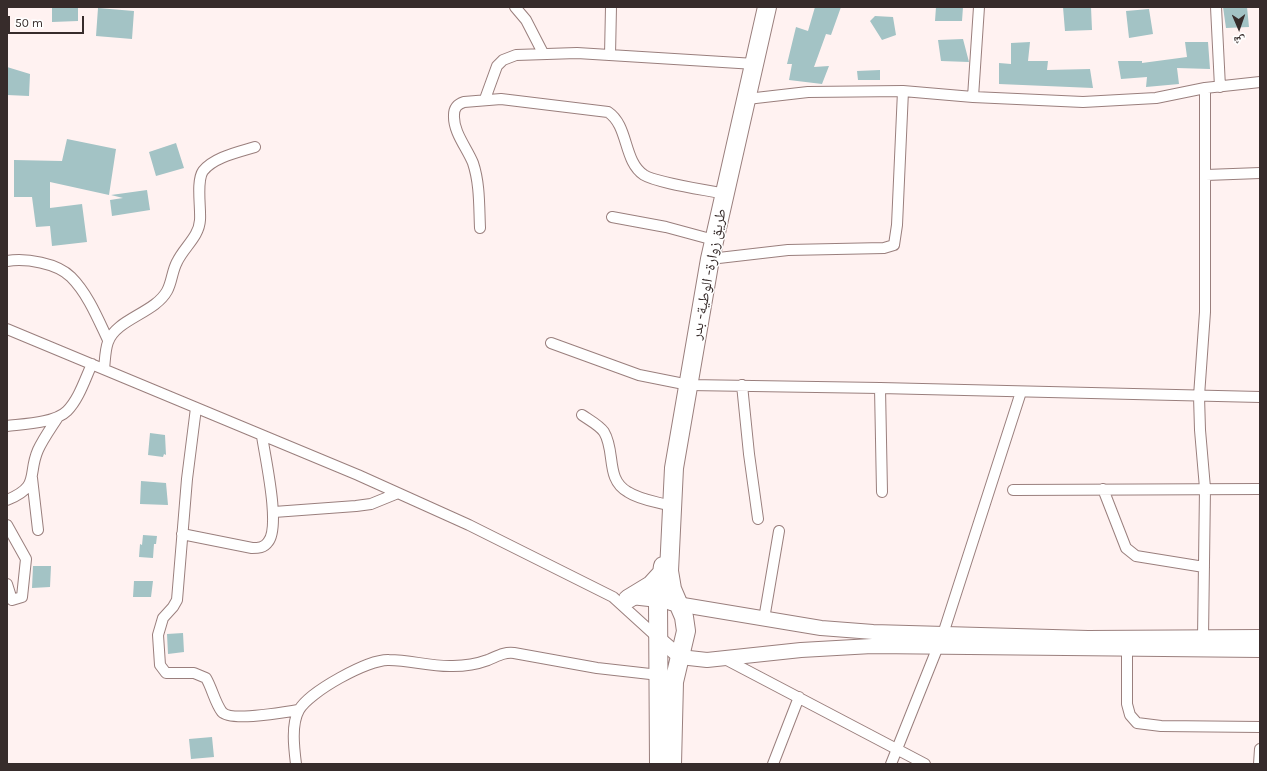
<!DOCTYPE html>
<meta charset="utf-8">
<style>
body{margin:0}
#map{position:relative;width:1267px;height:771px;overflow:hidden;background:#fff2f1;font-family:Karla,"Noto Naskh Arabic",sans-serif}
canvas{display:block}
.frame{position:absolute;inset:0;border:8px solid #372c2b;pointer-events:none}
.north{position:absolute;left:1219px;top:8px;width:40px;height:40px;-webkit-text-stroke:3px #fff;paint-order:stroke;rotate:178deg;font-size:11px;font-weight:700;line-height:16px;text-align:center;color:#372c2b}
.north::after{content:'';display:block;margin:auto;width:14px;height:18px;background:#372c2b;clip-path:polygon(50% 0,100% 100%,50% 72%,0 100%)}
.scale{position:absolute;left:8px;top:16px;width:76px;height:18px;box-sizing:border-box;border:2px solid #372c2b;border-top:0;padding-left:5px;font-size:12px;line-height:14px;white-space:nowrap;color:#372c2b;-webkit-text-stroke:3px #fff;paint-order:stroke}
</style>
<div id="map">
<canvas width="1267" height="771"></canvas>
<div class="frame"></div>
<div class="north">ش</div>
<div class="scale">50 m</div>
</div>
<script>
const context = document.querySelector('canvas').getContext('2d');
context.lineJoin = 'round';
function paint(path, color) { context.fillStyle = color; context.fill(path, 'evenodd'); }
function trace(path, color, width, dash) { context.strokeStyle = color; context.lineWidth = width; context.lineCap = dash ? 'butt' : 'round'; context.setLineDash(dash || []); context.stroke(path); }
function drawText(font, color, halo, rows, align = 'center') {
  context.font = font + ' Karla,"Noto Naskh Arabic",sans-serif'; context.lineWidth = 3; context.setLineDash([]); context.textBaseline = 'middle'; context.strokeStyle = halo; context.fillStyle = color; for (const [text, x, y, turn = 0] of rows) {
    context.save(); context.translate(x, y); context.rotate((+turn || 0) * Math.PI / 180); context.textAlign = isNaN(turn) ? turn : align; if (halo) context.strokeText(text, 0, 0); context.fillText(text, 0, 0); context.restore();
  }
}
paint(new Path2D(`
 M52,7H78V21L52,22Z
 M815,7H841L831,35L826,34L814,67L829,66L822,84L789,80L792,64H787L796,27L808,31Z
 M936,7H963L962,21H935Z
 M1063,7H1091L1092,30L1065,31Z
 M1223,7H1247L1249,27L1226,28Z
 M98,8L134,11L132,39L96,36Z
 M1149,9L1153,34L1129,38L1126,11Z
 M875,16L893,17L896,35L882,40L870,21Z
 M963,39L969,62L941,61L938,40Z
 M1030,42L1028,61H1048L1047,70L1090,69L1093,88L999,84V63L1011,64V43Z
 M1185,42H1208L1210,69L1177,68L1179,84L1146,87L1147,77L1121,79L1118,61H1142V63L1187,57Z
 M7,67L30,74L29,96L7,95Z
 M880,70V80H858L857,71Z
 M67,139L116,149L109,195L50,182V208L82,204L87,242L52,246L50,226L36,227L32,197H14V160L62,161Z
 M176,143L184,168L156,176L149,152Z
 M147,190L150,210L112,216L110,200L123,198L111,195Z
 M150,433L165,435L166,455L164,454L163,457L148,455Z
 M141,481L166,483L168,505L140,504Z
 M143,535L157,536L156,544H154L153,558L139,557L140,544L142,545Z
 M33,566H51L50,587L32,588Z
 M134,581H153L151,597H133Z
 M183,633L184,652L168,654L167,634Z
 M212,737L214,757L191,759L189,739Z`), '#a3c3c5');
const street = new Path2D(`
 M515,7L526,20L543,53
 M1216,7L1220,87
 M610,55L611,7
 M973,97L979,7
 M485,99L497,66L503,60L516,55L577,53L755,64
 M747,99L808,92L903,91L973,97L1083,102L1156,98L1205,88L1260,82
 M1206,175L1260,173
 M612,217L666,227L714,240
 M480,228C479,207 480,184 473,163C467,148 453,132 454,115C454,107 458,104 464,102L501,99L608,112C629,126 623,161 644,175C657,183 707,190 725,194
 M710,259L788,250L884,248L894,245L897,225L903,91
 M7,261C26,258 57,263 71,277C88,294 98,319 108,340
 M7,329L358,475L469,525L613,597L658,638
 M551,343L639,375L689,385L880,388L882,492
 M104,369C105,361 105,350 108,342C116,319 155,313 167,291C172,282 172,271 177,262C184,247 199,237 200,220C201,208 196,181 203,171C214,157 239,152 255,147
 M742,385L749,454L758,519
 M880,388L1260,397
 M196,408L187,479L177,600L173,607L163,618L158,635L160,665L166,673H194L206,678C212,688 215,703 222,712C231,722 285,712 299,710
 M582,415C589,420 599,425 604,432C616,452 605,479 628,492C640,500 658,502 671,506
 M7,426C23,424 55,423 67,411C79,399 85,379 92,364
 M32,478L38,530
 M1103,489L1126,548L1136,556L1204,567
 M1013,490L1260,489
 M7,500C41,486 27,475 38,450C43,439 51,428 58,417
 M274,512L356,506L371,504L398,493
 M7,525L26,559L22,597L12,600L7,584
 M182,534L252,548C258,548 264,548 268,542C281,527 265,457 262,436
 M631,599L658,602
 M764,619L779,531
 M1203,638L1205,488L1200,430L1199,396L1205,312V88
 M1127,649V704L1130,715L1137,723L1161,726L1260,727
 M725,659L925,764
 M296,764C294,748 291,724 299,710C309,692 368,659 389,660C411,660 431,667 453,666C465,666 477,664 488,660C498,656 503,652 514,653L597,668L659,675
 M773,764L799,697
 M891,764L943,634L1021,392
 M1259,764L1260,749`);
const secondary = new Path2D(`
 M671,603L821,628L873,632L1088,638L1260,637
 M658,638L680,657L707,660L801,650L872,646L1260,650`);
const highway = new Path2D(`
 M628,599L651,585L661,574
 M659,764L658,602L663,566
 M672,764L674,682L686,631L684,617L672,589L669,571L674,468L710,259L767,7`);
trace(street, '#9a7f7d', 12);
trace(secondary, '#9a7f7d', 16);
trace(highway, '#9a7f7d', 20);
trace(street, '#fff', 10);
trace(secondary, '#fff', 14);
trace(highway, '#fff', 18);
drawText('15px', '#372c2b', '#fff', [
 ["طريق زوارة- الوطية- بدر",709,274,-79]
]);
</script>
